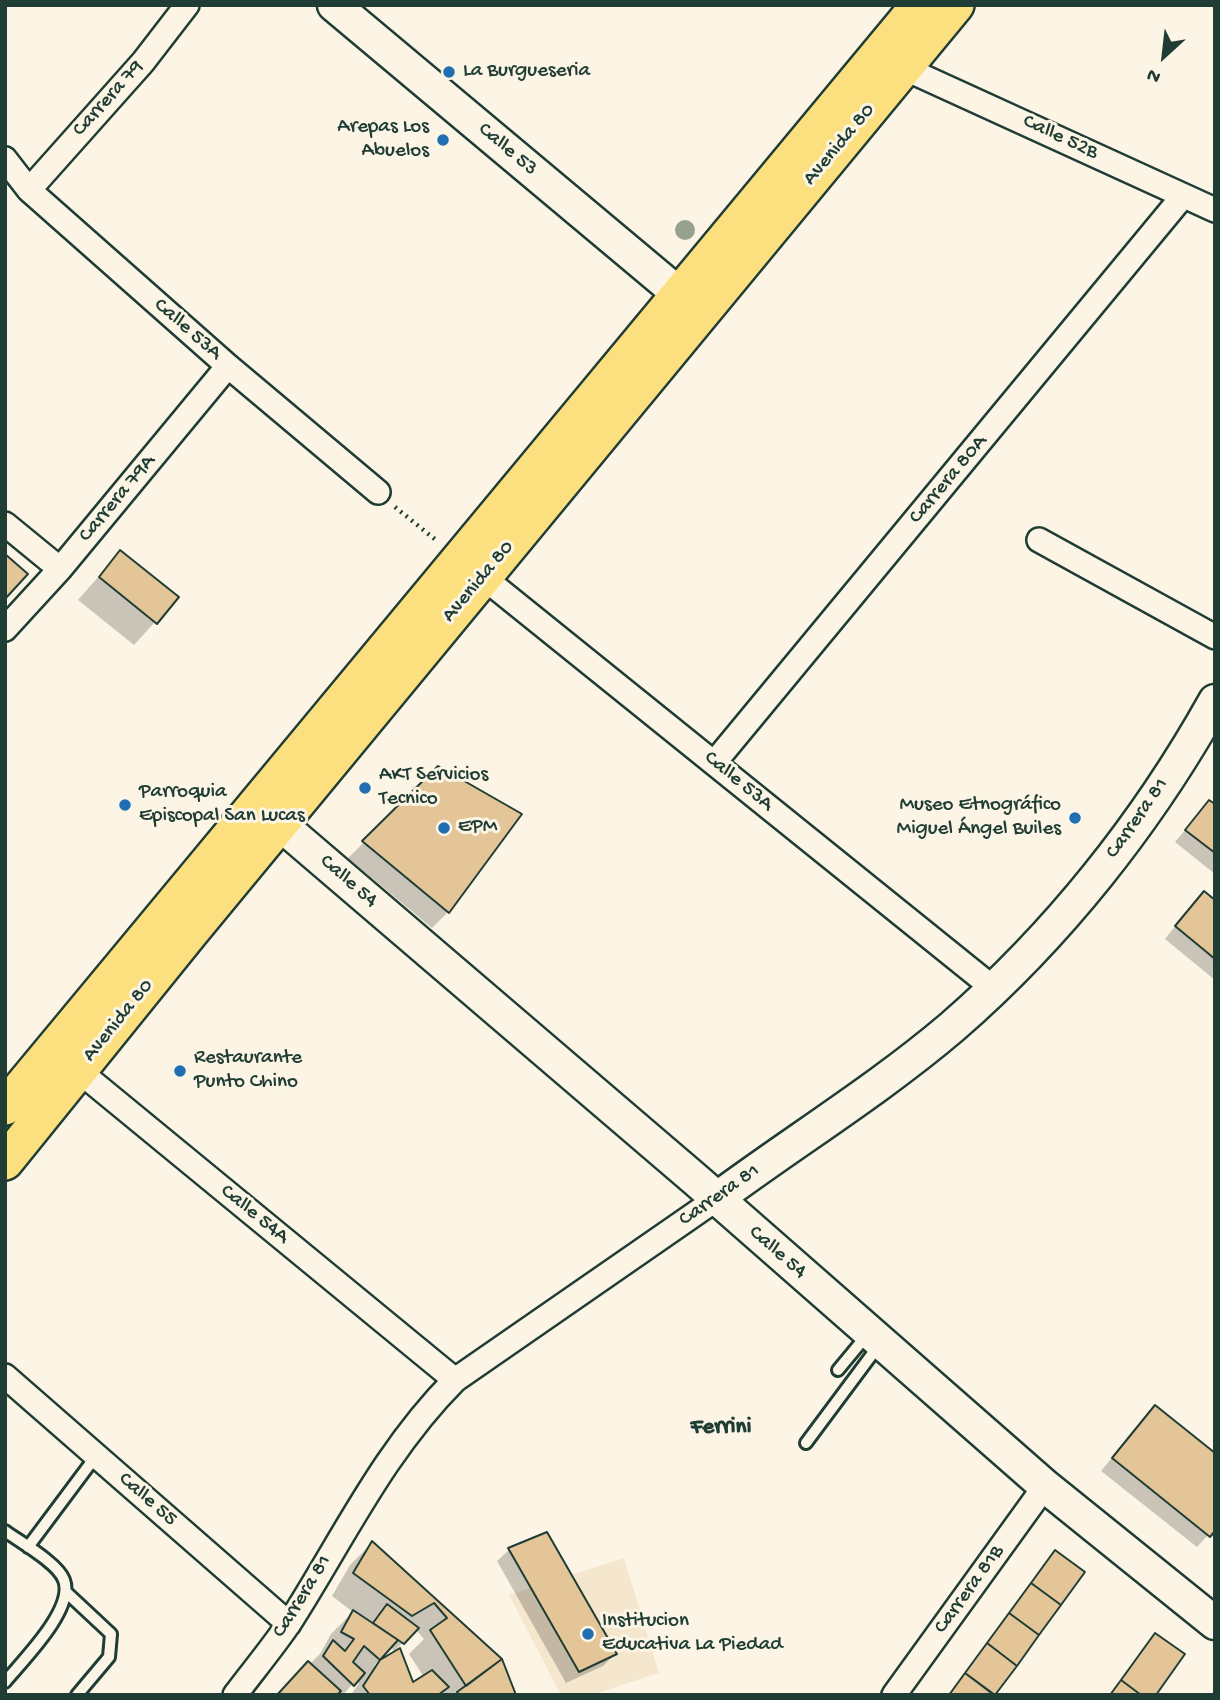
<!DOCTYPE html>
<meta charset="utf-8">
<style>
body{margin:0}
#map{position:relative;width:1220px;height:1700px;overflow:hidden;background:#fcf5e5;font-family:"Gochi Hand",sans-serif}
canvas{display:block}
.frame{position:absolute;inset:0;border:7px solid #1f3d34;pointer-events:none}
.north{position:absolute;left:1129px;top:21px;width:70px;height:70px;-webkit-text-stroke:5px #fcf5e5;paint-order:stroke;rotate:207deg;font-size:19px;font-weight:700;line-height:28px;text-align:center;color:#1f3d34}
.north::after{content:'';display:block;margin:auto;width:24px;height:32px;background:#1f3d34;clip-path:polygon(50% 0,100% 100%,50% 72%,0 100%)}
</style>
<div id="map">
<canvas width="1220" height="1700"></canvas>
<div class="frame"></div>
<div class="north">N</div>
</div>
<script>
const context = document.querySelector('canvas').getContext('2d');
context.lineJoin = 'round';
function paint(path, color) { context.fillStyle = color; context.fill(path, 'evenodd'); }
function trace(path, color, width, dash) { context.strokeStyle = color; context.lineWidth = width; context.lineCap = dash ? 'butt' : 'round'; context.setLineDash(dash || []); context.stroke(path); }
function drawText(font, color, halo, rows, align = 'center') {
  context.font = font + ' "Gochi Hand",sans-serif'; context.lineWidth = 6; context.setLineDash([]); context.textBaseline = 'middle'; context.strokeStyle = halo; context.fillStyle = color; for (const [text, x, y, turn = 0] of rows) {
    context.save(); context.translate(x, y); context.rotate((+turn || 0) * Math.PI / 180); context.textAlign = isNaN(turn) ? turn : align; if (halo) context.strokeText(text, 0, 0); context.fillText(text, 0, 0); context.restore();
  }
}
paint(new Path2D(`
 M624,1558L659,1673L591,1695H561L509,1595Z`), '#f4e7ce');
paint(new Path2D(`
 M120,552L177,598L134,645L78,600Z
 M439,768L448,912L432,928L348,858Z
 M1209,802L1215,807V874L1175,842Z
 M1215,902V980L1165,939L1192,905Z
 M1144,1419L1208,1535L1197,1547L1101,1471Z
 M546,1534L615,1654L603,1666L566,1683L497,1561L509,1550Z
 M372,1543L500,1660L514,1695H351L359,1683L356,1680L343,1695H278L320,1654L331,1634L353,1612L332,1596L350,1565ZM416,1630L424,1639L409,1654L424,1677L413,1685L399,1650L374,1666L390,1647L394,1651Z
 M1055,1553L1082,1572L993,1695H949Z`), '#0003');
const building = new Path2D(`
 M120,550L179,597L157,624L99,577Z
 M5,554L28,574L5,599Z
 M438,766L522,814L449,913L362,841Z
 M1209,800L1215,804V853L1185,830Z
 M1204,891L1215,900V959L1175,926Z
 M1155,1405L1215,1453V1531L1210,1537L1112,1458Z
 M547,1532L617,1654L579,1672L508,1548Z
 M372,1541L502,1659L466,1686L430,1630L447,1618L434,1603L412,1616L353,1573Z
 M1055,1550L1085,1572L1061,1605L1031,1583Z
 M1031,1583L1061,1605L1039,1635L1009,1613Z
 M387,1604L419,1628L404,1644L373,1623Z
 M353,1610L398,1640L380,1660L364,1646L353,1662L365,1673L354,1686L323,1656L333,1640L345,1651L354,1639L341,1632Z
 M1009,1613L1039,1635L1017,1666L987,1643Z
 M1155,1633L1185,1654L1156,1695H1141L1121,1680Z
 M987,1643L1017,1666L995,1695L965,1673Z
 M400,1648L413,1682L432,1670L449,1687L438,1695H370L363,1686L380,1660Z
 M502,1659L516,1695H459L457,1692Z
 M308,1661L341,1691L337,1695H277Z
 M965,1673L994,1695H949Z
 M1121,1680L1141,1695H1110Z`);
paint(building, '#e3c597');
trace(building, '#1f3d34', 2);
const lane = new Path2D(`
 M838,1370L867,1335
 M806,1443L879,1345
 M5,1531C20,1542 58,1563 64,1580C75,1609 23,1660 5,1682
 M28,1547L96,1456
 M66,1592L111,1634L109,1657L77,1695`);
const street = new Path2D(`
 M904,68L1215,210
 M5,159L29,190L228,366L378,492
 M29,190L143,62L187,5
 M5,524L60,569
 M1039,540L1215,637
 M483,577L993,988
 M5,629L60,569L228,366
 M714,763L1183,196
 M68,1062L455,1380
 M5,1376L289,1624
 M235,1695C253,1671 273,1647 290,1622C343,1539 384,1451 455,1380L715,1200
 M894,1695L1045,1486`);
const secondary = new Path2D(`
 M334,5L679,294
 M280,824L696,1180L1045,1486L1215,1623
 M715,1200C793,1142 878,1090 952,1027C1057,936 1147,823 1215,701`);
const primary = new Path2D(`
 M5,1107L919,5
 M5,1162L190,933L956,5`);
trace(lane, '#1f3d34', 16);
trace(street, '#1f3d34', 28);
trace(secondary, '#1f3d34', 37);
trace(primary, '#1f3d34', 40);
trace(new Path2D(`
 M395,507L437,541`), '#1f3d34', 4.5, [2, 5]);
trace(lane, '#fcf5e5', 10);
trace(street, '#fcf5e5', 23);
trace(secondary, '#fcf5e5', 32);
trace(primary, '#fce080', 35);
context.fillStyle = '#96a18e';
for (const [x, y] of [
 [685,230]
]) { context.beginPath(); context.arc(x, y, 10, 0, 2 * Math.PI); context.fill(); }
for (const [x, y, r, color] of [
 [449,72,7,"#1f6fb2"],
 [443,140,7,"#1f6fb2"],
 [365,788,7,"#1f6fb2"],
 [125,805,7,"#1f6fb2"],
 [1075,818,7,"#1f6fb2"],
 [444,828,7,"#1f6fb2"],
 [180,1071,7,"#1f6fb2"],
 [588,1634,7,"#1f6fb2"]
]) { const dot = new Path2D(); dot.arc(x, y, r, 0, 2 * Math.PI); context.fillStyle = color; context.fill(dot); trace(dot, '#fcf5e5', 2.5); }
drawText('21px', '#1f3d34', '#fcf5e5', [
 ["La Burgueseria",463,72],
 ["Arepas Los",429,128,"right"],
 ["Abuelos",429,152,"right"],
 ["AKT Servicios",379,776],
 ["Tecnico",379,800],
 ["Parroquia",139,793],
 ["Episcopal San Lucas",139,817],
 ["Museo Etnográfico",1061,806,"right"],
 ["Miguel Ángel Builes",1061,830,"right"],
 ["EPM",458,828],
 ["Restaurante",194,1059],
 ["Punto Chino",194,1083],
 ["Institucion",602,1622],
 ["Educativa La Piedad",602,1646]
], 'left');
drawText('21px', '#1f3d34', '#fcf5e5', [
 ["Carrera 79",109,99,-48],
 ["Calle 52B",1060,138,25],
 ["Avenida 80",840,145,-50],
 ["Calle 53",507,150,40],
 ["Calle 53A",187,330,41],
 ["Carrera 80A",949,480,-50],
 ["Carrera 79A",118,499,-50],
 ["Avenida 80",479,582,-50],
 ["Calle 53A",738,782,39],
 ["Carrera 81",1138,819,-55],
 ["Calle 54",348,882,41],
 ["Avenida 80",119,1021,-51],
 ["Carrera 81",720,1196,-35],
 ["Calle 54A",254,1215,39],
 ["Calle 54",777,1253,41],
 ["Calle 55",147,1500,41],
 ["Carrera 81B",970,1590,-54],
 ["Carrera 81",303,1597,-58]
]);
drawText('bold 23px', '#1f3d34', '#fcf5e5', [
 ["Ferrini",721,1428]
]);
</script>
